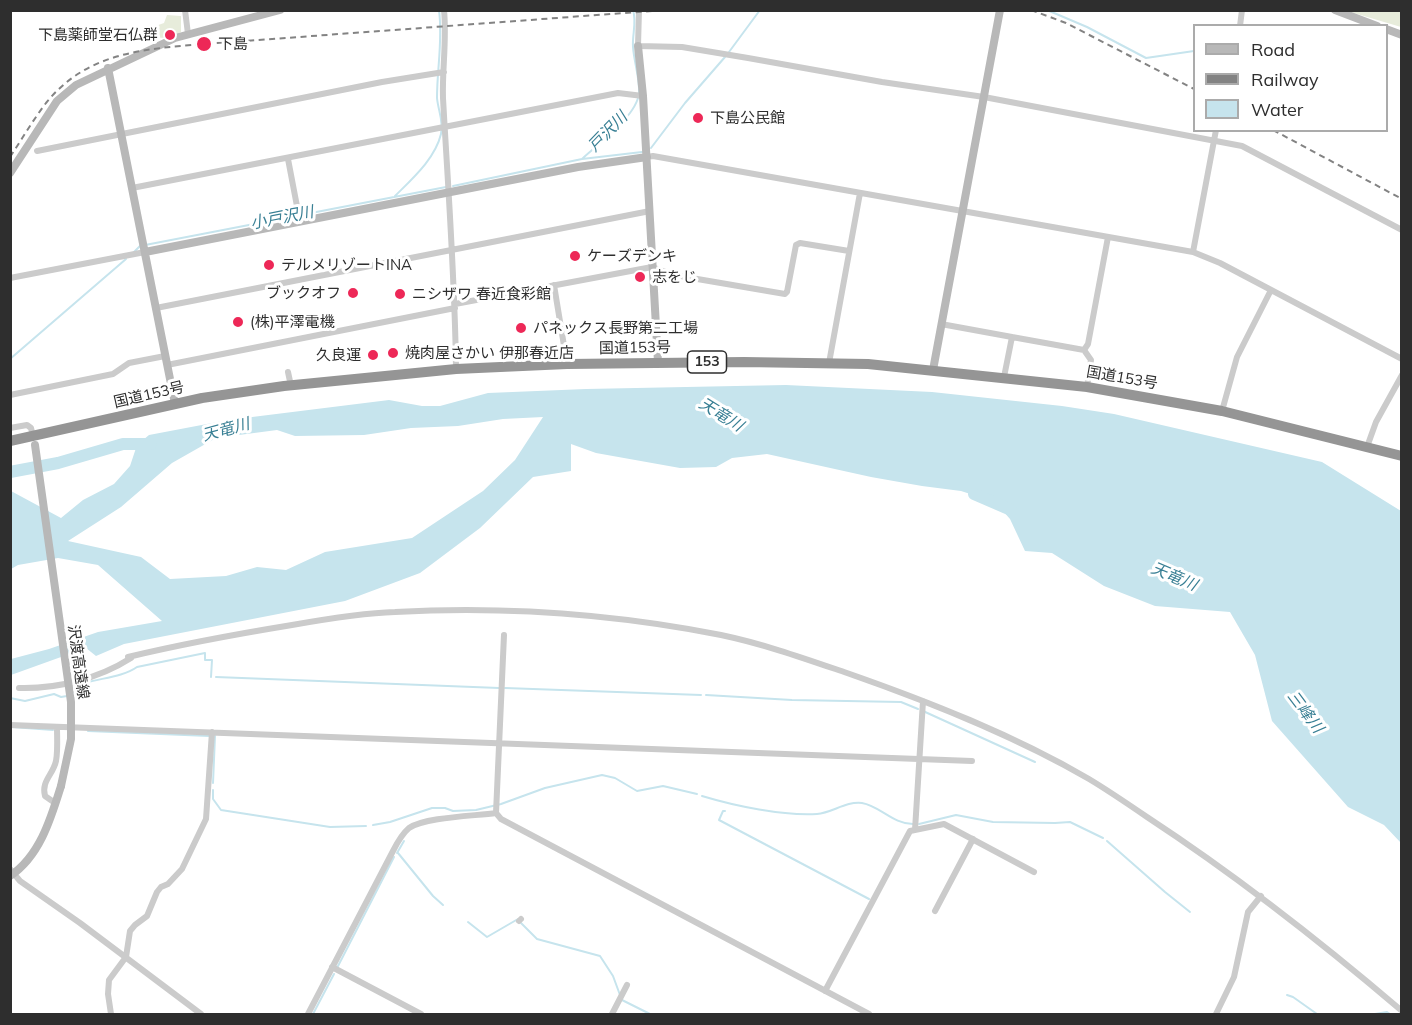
<!DOCTYPE html>
<meta charset="utf-8">
<style>
body{margin:0}
#map{position:relative;width:1412px;height:1025px;overflow:hidden;background:#fff;font-family:Mulish,sans-serif}
canvas{display:block}
.frame{position:absolute;inset:0;border:12px solid #2e2e2e;pointer-events:none}
.legend{position:absolute;left:1193px;top:24px;width:195px;height:108px;box-sizing:border-box;background:#fff;border:2px solid #ababab;margin:0;padding:8px 10px;list-style:none;font-size:18px;color:#2e2e2e}
.legend li{display:flex;align-items:center;gap:12px;height:30px}
.legend b{width:30px;border:2px solid #ababab}
</style>
<div id="map">
<canvas width="1412" height="1025"></canvas>
<div class="frame"></div>
<ul class="legend">
<li><b style="height:8px;background:#b8b8b8"></b>Road</li>
<li><b style="height:8px;background:#838383"></b>Railway</li>
<li><b style="height:16px;background:#c6e4ed"></b>Water</li>
</ul>
</div>
<script>
const context = document.querySelector('canvas').getContext('2d');
context.lineJoin = 'round';
function paint(path, color) { context.fillStyle = color; context.fill(path, 'evenodd'); }
function trace(path, color, width, dash) { context.strokeStyle = color; context.lineWidth = width; context.lineCap = dash ? 'butt' : 'round'; context.setLineDash(dash || []); context.stroke(path); }
function drawText(font, color, halo, rows, align = 'center') {
  context.font = font + ' Mulish,"Noto Sans JP",sans-serif'; context.lineWidth = 6; context.setLineDash([]); context.textBaseline = 'middle'; context.strokeStyle = halo; context.fillStyle = color; for (const [text, x, y, turn = 0] of rows) {
    context.save(); context.translate(x, y); context.rotate((+turn || 0) * Math.PI / 180); context.textAlign = isNaN(turn) ? turn : align; if (halo) context.strokeText(text, 0, 0); context.fillText(text, 0, 0); context.restore();
  }
}
paint(new Path2D(`
 M1347,11H1401V27Z
 M167,15L181,16V32C165,39 159,41 144,30L164,23Z`), '#e7ecdb');
paint(new Path2D(`
 M786,385L932,392L1062,406L1114,414L1322,462L1401,511V843L1384,825L1348,807L1272,721L1255,655L1230,612L1155,606L1104,586L1052,553L1025,551L1010,519L995,502L961,491L922,486L871,477L767,454L732,458L716,467L680,468L596,453L571,444V471L533,477L480,528L420,573L345,601L124,644L96,656L86,648L11,675V659L49,649L98,632L162,621L98,565L58,558L18,565L11,569V491L61,518L83,500L114,484L130,466L137,445L149,435L228,420L389,400L422,406H440L488,393L586,389ZM543,417L515,460L483,491L412,538L325,552L286,570L257,567L226,576L170,579L141,557L68,541L121,507L172,463L216,438L277,430L295,436L364,435L411,428L458,426L503,419Z`), '#c6e4ed');
trace(new Path2D(`
 M1047,10L1087,27L1146,58L1194,51
 M729,52L760,10
 M651,148L685,103L725,57
 M582,159C598,144 637,116 639,93C640,79 634,62 633,47C632,35 637,22 633,10
 M453,186L582,159L642,152
 M395,196C412,179 435,159 441,134C444,122 438,110 437,98C437,68 443,40 439,10
 M133,253L140,246L446,187
 M10,359L126,259
 M216,677L499,688
 M505,688L701,695
 M72,694L82,691L85,683C101,678 123,677 137,667L205,653V660H212L211,677
 M706,695L792,700L901,702L918,709
 M10,698L25,701L54,694L61,697L67,696
 M923,711L1035,762
 M12,727L53,730
 M88,731L209,736
 M213,783L215,736
 M213,790V799L221,810L330,827L366,826
 M702,796C735,806 783,816 817,814C832,813 846,801 862,803C880,806 893,824 913,824
 M725,811H723L719,820L869,899
 M919,824L956,815L993,822L1055,823L1070,822L1103,838
 M373,825L390,822L432,808H445L453,811L476,810L501,804L545,788L602,775L615,778L637,791L663,786L697,794
 M1107,841L1165,892L1190,912
 M397,853L404,841
 M398,853L433,896L443,905
 M468,922L487,937L518,919
 M521,923L537,939L600,956L613,976L620,995
 M337,968L394,857
 M1287,995L1293,997L1317,1014
 M622,1000L650,1014
 M313,1014L334,974
 M1375,1014L1387,1012L1390,1014`), '#c6e4ed', 2);
trace(new Path2D(`
 M10,472L58,463L123,444H151
 M974,494L1011,510`), '#c6e4ed', 12);
trace(new Path2D(`
 M185,10L188,34
 M444,10C447,40 442,69 443,98C448,188 455,278 456,369
 M639,10L638,46L682,47L748,58L882,82L984,97L1242,146L1402,230
 M1240,26L1242,10
 M37,151L382,82L444,72
 M647,157L653,156L1193,252L1220,263L1402,359
 M288,159L300,222
 M132,188L618,93L643,96
 M1193,252L1216,130
 M10,278L145,252
 M554,285L567,364
 M455,304L652,267L674,275L785,294L787,292L796,245L800,243L849,251
 M156,308L650,211
 M941,324L1012,337
 M829,363L860,193
 M167,365L455,308
 M288,372L291,386
 M1004,377L1012,337L1084,350
 M1087,387L1091,360L1084,350L1088,344L1108,237
 M10,395L113,374L129,363L165,356
 M1222,411L1237,357L1271,290
 M10,428L27,425L31,428L33,436
 M1367,447L1376,422L1402,375
 M504,635L496,813L501,819L869,1014
 M128,657C182,644 237,634 292,625C326,619 361,613 395,612C504,606 614,614 721,635C764,644 806,659 847,673C930,702 1013,735 1089,779C1109,791 1128,804 1147,817C1237,876 1320,941 1402,1011
 M19,688C57,689 98,679 131,658
 M10,725L972,761
 M55,803L45,796C41,781 53,775 56,761C58,750 57,738 57,727
 M915,830L923,701
 M10,869L20,881L80,923L201,1014
 M935,911L973,839
 M519,921L521,919
 M332,967L421,1014
 M825,991L910,831L944,824L1034,872
 M111,1014L108,994L109,980L126,957L130,931L135,925L147,916L157,892L161,887L168,884L182,869L206,819L212,732
 M308,1014L393,851C397,843 402,834 409,828C425,817 475,816 496,813
 M612,1014L627,985
 M1216,1014L1234,977L1248,912L1261,896`), '#cbcbcb', 6);
trace(new Path2D(`
 M1335,10L1377,26
 M1386,29L1402,35
 M638,46L643,96L658,362
 M108,68L175,404
 M10,173L57,101L76,85L175,38L280,10
 M145,252L578,167L647,157
 M933,370L1000,10
 M10,876C40,856 51,818 61,786`), '#b8b8b8', 8);
trace(new Path2D(`
 M10,441L202,398L284,386L456,369L567,364L744,362L868,364L1087,387L1222,411L1402,456`), '#959595', 10);
trace(new Path2D(`
 M1031,10L1066,23L1194,89
 M1273,130L1402,199
 M10,157C22,139 33,120 46,103C87,52 144,49 204,44L665,10`), '#838383', 2, [6, 4.5]);
trace(new Path2D(`
 M35,445L71,702V739L61,786`), '#b8b8b8', 8);
for (const [x, y, r, color] of [
 [170,35,6,"#ed2857"],
 [204,44,8,"#ed2857"],
 [698,118,6,"#ed2857"],
 [575,256,6,"#ed2857"],
 [269,265,6,"#ed2857"],
 [640,277,6,"#ed2857"],
 [353,293,6,"#ed2857"],
 [400,294,6,"#ed2857"],
 [238,322,6,"#ed2857"],
 [521,328,6,"#ed2857"],
 [393,353,6,"#ed2857"],
 [373,355,6,"#ed2857"]
]) { const dot = new Path2D(); dot.arc(x, y, r, 0, 2 * Math.PI); context.fillStyle = color; context.fill(dot); trace(dot, '#fff', 2); }
for (const [x, y, w] of [
 [707,362,39]
]) { const box = new Path2D(); box.roundRect(x - w / 2, y - 11, w, 22, 4.5); context.fillStyle = '#fff'; context.fill(box); trace(box, '#2e2e2e', 1.5); }
drawText('bold 14px', '#2e2e2e', null, [
 ["153",707,362]
]);
drawText('15px', '#2e2e2e', '#fff', [
 ["下島薬師堂石仏群",158,35,"right"],
 ["下島",218,44],
 ["下島公民館",710,118],
 ["ケーズデンキ",587,256],
 ["テルメリゾートINA",281,265],
 ["志をじ",652,277],
 ["ブックオフ",341,293,"right"],
 ["ニシザワ 春近食彩館",412,294],
 ["(株)平澤電機",250,322],
 ["パネックス長野第二工場",533,328],
 ["焼肉屋さかい 伊那春近店",405,353],
 ["久良運",361,355,"right"]
], 'left');
drawText('15px', '#2e2e2e', '#fff', [
 ["国道153号",635,348,-1],
 ["国道153号",1122,378,10],
 ["国道153号",149,395,-13],
 ["沢渡高遠線",78,662,82]
]);
drawText('italic 16px', '#387f94', '#fff', [
 ["戸沢川",608,132,-46],
 ["小戸沢川",282,218,-11],
 ["天竜川",721,415,32],
 ["天竜川",226,430,-15],
 ["天竜川",1174,577,23],
 ["三峰川",1305,712,53]
]);
</script>
